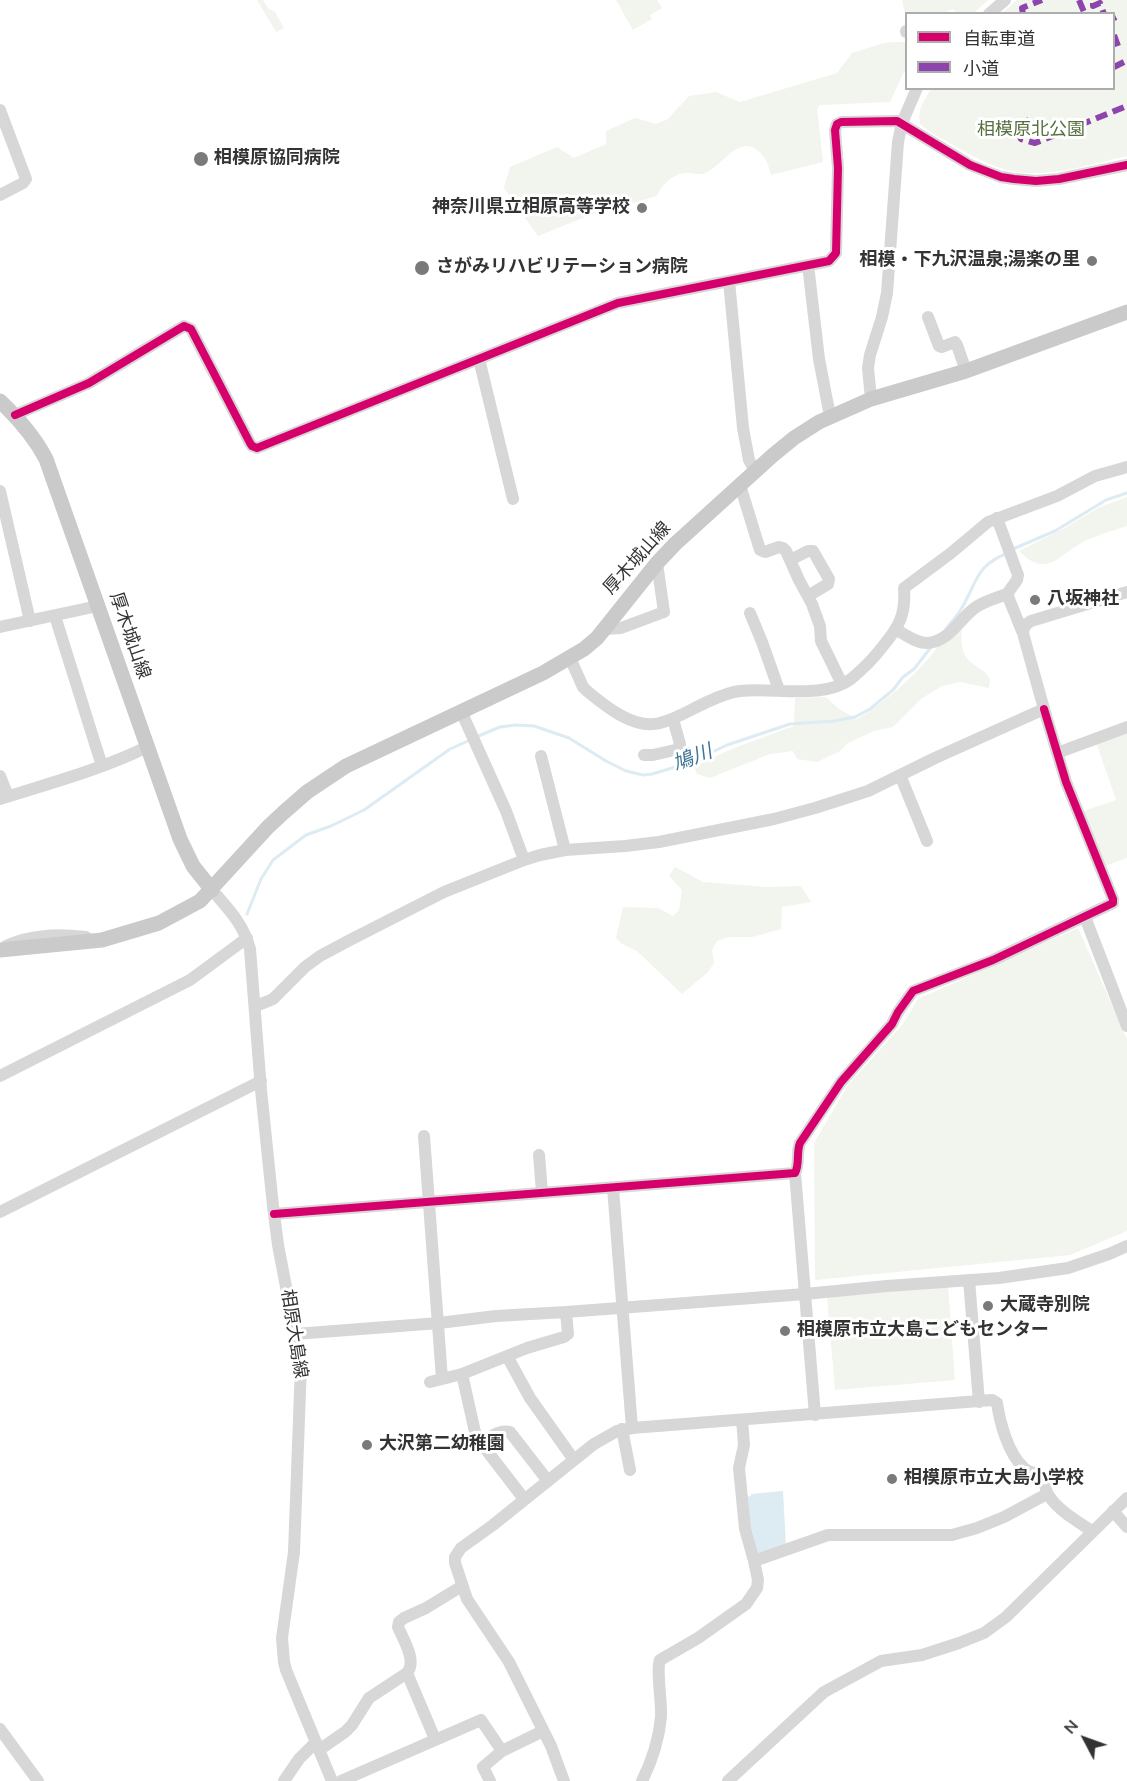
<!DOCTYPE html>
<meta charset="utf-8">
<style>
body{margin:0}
#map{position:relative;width:1127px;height:1781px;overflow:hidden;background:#fff;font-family:"Nunito Sans","Noto Sans JP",sans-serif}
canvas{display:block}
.legend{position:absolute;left:905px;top:12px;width:210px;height:78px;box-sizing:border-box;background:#fff;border:2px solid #adadad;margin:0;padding:8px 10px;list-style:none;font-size:18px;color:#333}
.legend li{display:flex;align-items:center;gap:12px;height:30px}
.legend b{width:30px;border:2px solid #adadad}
.north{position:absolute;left:1055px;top:1709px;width:60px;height:60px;-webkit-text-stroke:4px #fff;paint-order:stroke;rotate:311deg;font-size:16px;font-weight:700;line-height:24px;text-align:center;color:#333}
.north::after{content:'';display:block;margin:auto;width:21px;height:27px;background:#333;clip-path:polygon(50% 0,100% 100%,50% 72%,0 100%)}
</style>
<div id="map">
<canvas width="1127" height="1781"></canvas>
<ul class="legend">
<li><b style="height:8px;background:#d6006c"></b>自転車道</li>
<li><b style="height:8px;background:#8e44ad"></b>小道</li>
</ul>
<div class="north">N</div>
</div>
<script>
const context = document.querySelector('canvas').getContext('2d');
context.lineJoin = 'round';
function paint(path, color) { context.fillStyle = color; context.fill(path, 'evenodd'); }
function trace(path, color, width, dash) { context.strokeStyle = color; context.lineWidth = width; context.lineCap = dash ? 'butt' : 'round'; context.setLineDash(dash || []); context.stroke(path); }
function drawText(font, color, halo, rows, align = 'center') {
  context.font = font + ' "Nunito Sans","Noto Sans JP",sans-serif'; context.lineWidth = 6; context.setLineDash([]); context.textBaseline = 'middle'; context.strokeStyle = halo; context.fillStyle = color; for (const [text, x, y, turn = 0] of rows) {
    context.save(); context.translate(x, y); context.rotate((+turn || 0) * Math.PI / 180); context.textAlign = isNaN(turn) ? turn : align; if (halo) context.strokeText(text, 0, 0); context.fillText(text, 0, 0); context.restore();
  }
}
paint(new Path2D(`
 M257,0H263L268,8L275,12L284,28L276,32Z
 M616,0H657L662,8L650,15L652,19L633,30Z
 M902,0H988L974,13H956L954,9L944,13L906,14V17Z
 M1017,0H1127V156C1095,163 1060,175 1028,173C1001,172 977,159 955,146C943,139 930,133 920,124C917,109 924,101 931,89L1114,88V14L1002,13Z
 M896,42H906V70L902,76L890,102L820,105L817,109L823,162L771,175C768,164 766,155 754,148C736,138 720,169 703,174C697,175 690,172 684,173C672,175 661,185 657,196L590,215L538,236L504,188L510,167L557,147L574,158L606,144V131L635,118L656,124L668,119L689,96L716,92L740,102L837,73L852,53L884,43Z
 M1127,497V526C1112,531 1097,535 1083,542C1057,556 1047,579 1019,551L1063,529L1098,508Z
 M962,626C961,640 960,654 972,663C981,671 983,668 990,679L989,688L960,682L942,686L921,699L893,727L874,731L848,743L840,751L817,762L797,759L793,751L770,754L710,778L697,774L694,766L734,748L794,726L795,698L826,697L839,709L857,719C884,703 910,680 930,657C937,648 943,638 949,629Z
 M1127,729V858L1103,867L1081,812L1116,800L1096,742Z
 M675,867L703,882L767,887L801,886L811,902L782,907L781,929L752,937H729L717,941L712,950L714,963L708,972L682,994L637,951L622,944L616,938L623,907L658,908L673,916L679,910L682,890L669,876Z
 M1078,928L1127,1039V1231L1070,1255L815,1280L814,1143L848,1085L903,1024L918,999Z
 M948,1286L955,1380L835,1390L827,1296Z`), '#f1f5ed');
paint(new Path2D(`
 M783,1491L786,1546L760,1554L757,1553L748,1530L746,1497L751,1496V1494Z`), '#ddebf3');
trace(new Path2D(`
 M1013,549L1055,531L1106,500L1127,493
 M946,629C952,621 959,614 963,606C978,579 977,565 1008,553
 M476,737L500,727L516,725L534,726L569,738L606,761L626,771L643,775L652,774L689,763L727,745L790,724L834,721L855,717L870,709L893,690L903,677L914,669L932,646
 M247,914L261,879L273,860L306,835L331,826L364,810L450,749L470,740`), '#ddebf3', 3);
trace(new Path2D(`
 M989,14L1005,0
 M906,31V32
 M0,110L26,179L23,183L0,195
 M808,265L819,359L830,416
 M729,281L743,428L749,460L755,471
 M928,317L939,346L942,347L955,342L957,345L966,371
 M479,359L513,499
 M871,399L868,368L870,355L882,317L887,293L898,142L902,123L917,88
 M15,415L89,383L184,326L191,329L250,443L252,446L257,448L618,303L829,261L836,253L838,168L835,130L837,124L841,122L897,121L970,165L1001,177L1014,179L1036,181L1059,179L1127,165
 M740,485L760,550L765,552L779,547L783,548L786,551L799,580L812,604L820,626L821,641L842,684
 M0,491L30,621
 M997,518L1018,575L1017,580L1007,594L1022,631
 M790,560L808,551H813L829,579L828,584L808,596
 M750,613L762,642L779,690
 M55,616L102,766
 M0,627L98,606
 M604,629L621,628L664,612L657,563
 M897,630C906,635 916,643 927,643C949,642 959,619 976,607C985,601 996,598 1007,594
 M570,658L583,687L587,691C605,706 634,730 660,723C676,719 690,710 705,703C716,698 728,692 740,691C774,687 823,700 851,679C863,669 874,658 883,646C899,627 906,614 904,588L951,553L988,522L1057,496L1095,476L1127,467
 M461,711L506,811L524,860
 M1057,753L1127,727
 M644,755H653L679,749L680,744L673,719
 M541,756L565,850
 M900,775L927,841
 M0,776L8,796
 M0,799C50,783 100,770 147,747
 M212,890C229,910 243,923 250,949L261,1090L273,1206L278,1245L301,1365L294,1552L282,1638L284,1662L286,1670L332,1781
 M1085,917L1127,1026
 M6,946C32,934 58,934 86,937
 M255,1005L261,1004L273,999L305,967L320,956L348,941L444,892L524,860L540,855L565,850L625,846L659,842L774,819L815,808L868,791L935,758L1044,709L1024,637C1022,630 1024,625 1031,621L1127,592
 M0,1076L190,980L247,938
 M424,1136L442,1379
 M539,1155L542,1192
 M795,1173L815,1415
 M613,1188L632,1428L992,1400L997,1403C1000,1423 1008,1453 1023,1467C1028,1473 1038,1472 1043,1479C1046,1484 1045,1491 1049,1496C1059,1511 1077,1521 1092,1531
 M0,1212L261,1081
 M274,1214L795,1173C800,1164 796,1153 800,1143L841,1082L892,1024L898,1012L913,991L993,960L1113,903V899L1066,782L1044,709
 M969,1280L979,1402
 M295,1334L439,1323L496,1316L566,1312L805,1294L887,1286L999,1278L1068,1268L1109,1254L1127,1246
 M507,1356L530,1398L574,1460
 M462,1374L475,1432L481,1443L524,1499
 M430,1382L462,1374L527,1348L564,1337L568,1334L566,1312
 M622,1429L630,1470
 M481,1443C490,1438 499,1429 510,1432L548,1481
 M1113,1511L1127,1527
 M754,1561L828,1535H952L977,1528L1004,1517L1047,1494
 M407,1673L435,1739
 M0,1729L38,1781
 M319,1750L345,1732L352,1725L369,1698L407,1673C417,1661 404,1641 398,1627L399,1622L404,1618L426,1608L462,1586
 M284,1781L299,1759L316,1742
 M341,1781L481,1720L502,1751
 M490,1781L483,1767L502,1751L543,1731
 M564,1781L551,1746L509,1662L467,1599L455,1563V1557L461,1548L493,1525L574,1460L594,1444L617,1431L632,1428
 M642,1781C652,1761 659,1739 661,1717C662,1703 656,1669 660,1660L698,1638L746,1604L757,1588L758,1580L754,1561L745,1529L739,1468L744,1445L742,1420
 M728,1781L824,1692L881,1661L922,1655L959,1643L984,1633L1006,1617L1127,1498`), '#d7d7d7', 12);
trace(new Path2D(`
 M0,401C19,419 34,436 46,459L180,839L193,866L212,890
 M0,950L102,940L159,923L200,901L268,827L283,813L307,792L346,766L543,673L584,649L597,638L657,563L675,544L772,456L794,438L819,422L871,399L966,371L1127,312`), '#cacaca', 15);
trace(new Path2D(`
 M1079,0L1084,12
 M1093,3V6L1100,3L1104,14
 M1023,14L1022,8L1042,0
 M1114,18L1116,17
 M1114,35L1118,46
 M1114,67L1124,62
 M1029,120L1016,127L1021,139L1035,143L1127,106`), '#8e44ad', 6, [12, 6]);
trace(new Path2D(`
 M15,415L89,383L184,326L191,329L250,443L252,446L257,448L618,303L829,261L836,253L838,168L835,130L837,124L841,122L897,121L970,165L1001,177L1014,179L1036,181L1059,179L1127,165
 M274,1214L795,1173C800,1164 796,1153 800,1143L841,1082L892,1024L898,1012L913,991L993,960L1113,903V899L1066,782L1044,709`), '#d6006c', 8);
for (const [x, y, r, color] of [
 [201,159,8,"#7a7a7a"],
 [642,208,6,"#7a7a7a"],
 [1092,261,6,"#7a7a7a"],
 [422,268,8,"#7a7a7a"],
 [1035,600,6,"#7a7a7a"],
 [988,1306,6,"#7a7a7a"],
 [785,1331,6,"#7a7a7a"],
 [367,1445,6,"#7a7a7a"],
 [892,1479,6,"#7a7a7a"]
]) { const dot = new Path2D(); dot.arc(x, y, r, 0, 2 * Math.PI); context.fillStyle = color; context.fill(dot); trace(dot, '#fff', 2); }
drawText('18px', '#56703f', '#fff', [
 ["相模原北公園",1031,131]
]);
drawText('bold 18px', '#333', '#fff', [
 ["相模原協同病院",214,159],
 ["神奈川県立相原高等学校",630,208,"right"],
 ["相模・下九沢温泉;湯楽の里",1080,261,"right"],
 ["さがみリハビリテーション病院",436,268],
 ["八坂神社",1047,600],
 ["大蔵寺別院",1000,1306],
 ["相模原市立大島こどもセンター",797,1331],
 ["大沢第二幼稚園",379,1445],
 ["相模原市立大島小学校",904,1479]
], 'left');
drawText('18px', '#333', '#fff', [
 ["厚木城山線",638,559,-48],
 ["厚木城山線",129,636,71],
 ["相原大島線",293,1334,81]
]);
drawText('italic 20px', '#3f7597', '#fff', [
 ["鳩川",693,759,-21]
]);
</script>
